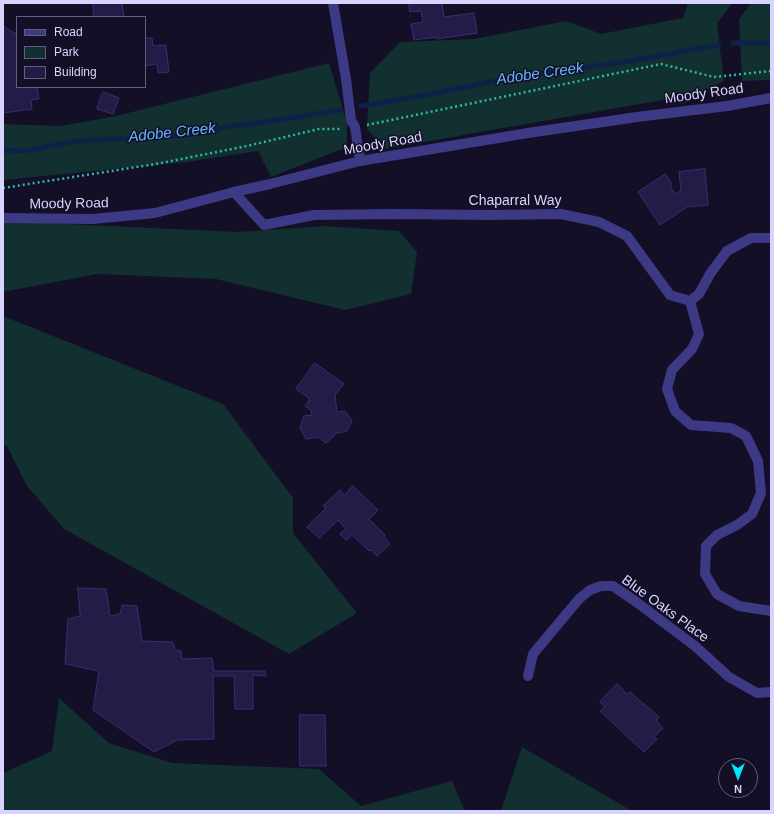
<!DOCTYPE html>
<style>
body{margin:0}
#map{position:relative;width:774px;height:814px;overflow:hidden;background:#130f26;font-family:Arial,sans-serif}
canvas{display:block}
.frame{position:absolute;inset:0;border:4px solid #d9d4ff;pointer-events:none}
.legend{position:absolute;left:16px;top:16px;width:130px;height:72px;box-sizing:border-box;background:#130f26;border:1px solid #625e7d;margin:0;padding:5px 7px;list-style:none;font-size:12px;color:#d9d4ff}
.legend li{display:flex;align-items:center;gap:8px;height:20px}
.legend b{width:20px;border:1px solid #625e7d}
.north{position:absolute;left:718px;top:758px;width:40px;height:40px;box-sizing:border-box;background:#130f26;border:1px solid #625e7d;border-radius:50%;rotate:180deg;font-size:11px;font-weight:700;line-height:16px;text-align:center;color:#d9d4ff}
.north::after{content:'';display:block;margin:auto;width:14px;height:18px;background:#00e5ff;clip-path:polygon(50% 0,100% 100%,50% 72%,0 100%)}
</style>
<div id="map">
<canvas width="774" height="814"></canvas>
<div class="frame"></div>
<ul class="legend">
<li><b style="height:5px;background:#3d3a85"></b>Road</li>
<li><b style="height:11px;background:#12302f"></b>Park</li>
<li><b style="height:11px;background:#241b47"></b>Building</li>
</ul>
<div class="north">N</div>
</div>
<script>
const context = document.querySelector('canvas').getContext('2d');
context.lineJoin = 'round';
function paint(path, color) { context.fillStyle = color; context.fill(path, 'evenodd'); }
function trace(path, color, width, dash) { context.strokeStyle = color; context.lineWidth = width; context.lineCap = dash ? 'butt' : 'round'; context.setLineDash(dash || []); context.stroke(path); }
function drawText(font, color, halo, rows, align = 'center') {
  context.font = font + ' Arial,sans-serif'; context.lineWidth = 3; context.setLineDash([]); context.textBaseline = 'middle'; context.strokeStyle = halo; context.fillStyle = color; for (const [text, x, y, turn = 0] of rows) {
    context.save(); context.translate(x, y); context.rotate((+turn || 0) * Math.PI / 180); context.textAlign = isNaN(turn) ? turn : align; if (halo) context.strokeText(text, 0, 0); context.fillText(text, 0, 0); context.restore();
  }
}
paint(new Path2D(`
 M688,3H732L717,24L724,81L697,94L384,149L367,129L370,73L400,42L474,39L566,21L601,34L683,18Z
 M751,3H771V80L742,81L739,19Z
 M329,63L347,123V147L271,177L258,151L187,162L3,180V124L61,126L116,116Z
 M3,221L238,232L325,226L399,231L417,252L411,294L345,310L216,279L97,274L3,292Z
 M3,316L223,404L293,498V533L357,613L289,654L64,529L27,486L7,446L3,445Z
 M59,698L109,743L172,763L319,769L361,806L452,781L465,811H3V773L52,751Z
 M522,747L632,811H501Z`), '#12302f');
trace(new Path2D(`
 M733,43H771
 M361,106L437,93L498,80L630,61L719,45
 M3,151L31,150L72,142L93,140L154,138L201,133L226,127L265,122L341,110`), '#0c2248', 5);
const building = new Path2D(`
 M93,3H122L124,17H94Z
 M409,3H442L444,17L474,13L477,33L437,39V37L414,40L411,24L423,22L421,11L410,12Z
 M3,26L14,33H17V87H37L39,99L31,100L32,109L3,113Z
 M145,38H152L153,46L166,45L169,72L158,73L157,64L145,66Z
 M103,92L119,98L113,114L97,109Z
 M705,169L708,205L687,207L660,225L638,192L665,174L671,182V188L676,194L681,190L679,172Z
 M315,363L344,384L335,395L337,412L345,411L352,421L347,431L334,434V436L326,443L318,437L306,439L300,428L304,416L312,415L311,410L305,406L309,401V398L296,389Z
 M353,486L378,510L369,519L385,535L384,537L390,544L377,556L371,550L369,551L352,535L346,540L340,534L346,529L338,520L319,538L307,527L326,508L323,506L340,490L344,495Z
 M78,588L106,589L110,616L120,614L122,605L137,606L142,641L173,642L175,650L181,651L182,659L212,658L214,671H265L266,676L253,675V709H235L234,676H213L214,739L177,740L154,752L93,710L99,671L65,664L68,619L80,616Z
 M617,684L627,694L630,692L659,717L656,720L663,728L654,737L657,739L644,752L600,711L605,707L600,702Z
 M300,715H325L326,766H300Z`);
paint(building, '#241b47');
trace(building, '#3b2d73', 1);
trace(new Path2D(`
 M367,125L661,64L714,77L771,71
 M3,188L156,164L247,146L319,129H341`), '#2fb8b0', 2.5, [2, 3]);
trace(new Path2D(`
 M333,3L346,79L351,120L355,127L360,161
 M234,192L264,225L314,215L394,214L490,215L561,214L599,222L627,236L670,295L690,301
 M690,301L699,334L692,349L672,370L667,389L675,411L691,425L731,428L746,436L758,461L761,493L752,514L737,525L717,535L706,546L705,574L717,594L739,606L771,611
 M690,301L699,294L710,274L727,251L751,238H771
 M528,676L533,654L579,599L590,590L601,586H613L635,601L695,646L729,677L757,693L771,692`), '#3d3a85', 10);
trace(new Path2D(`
 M3,218L93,219L155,213L234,192L270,184L360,161L528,133L637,117L727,106L771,98`), '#3d3a85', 10);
drawText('14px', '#d9d4ff', '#130f26', [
 ["Moody Road",704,94,-8],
 ["Moody Road",383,144,-10],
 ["Chaparral Way",515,201],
 ["Moody Road",69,204,-1],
 ["Blue Oaks Place",665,609,36]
]);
drawText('italic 15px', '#62b6ff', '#130f26', [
 ["Adobe Creek",540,74,-8],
 ["Adobe Creek",172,133,-6]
]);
</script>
